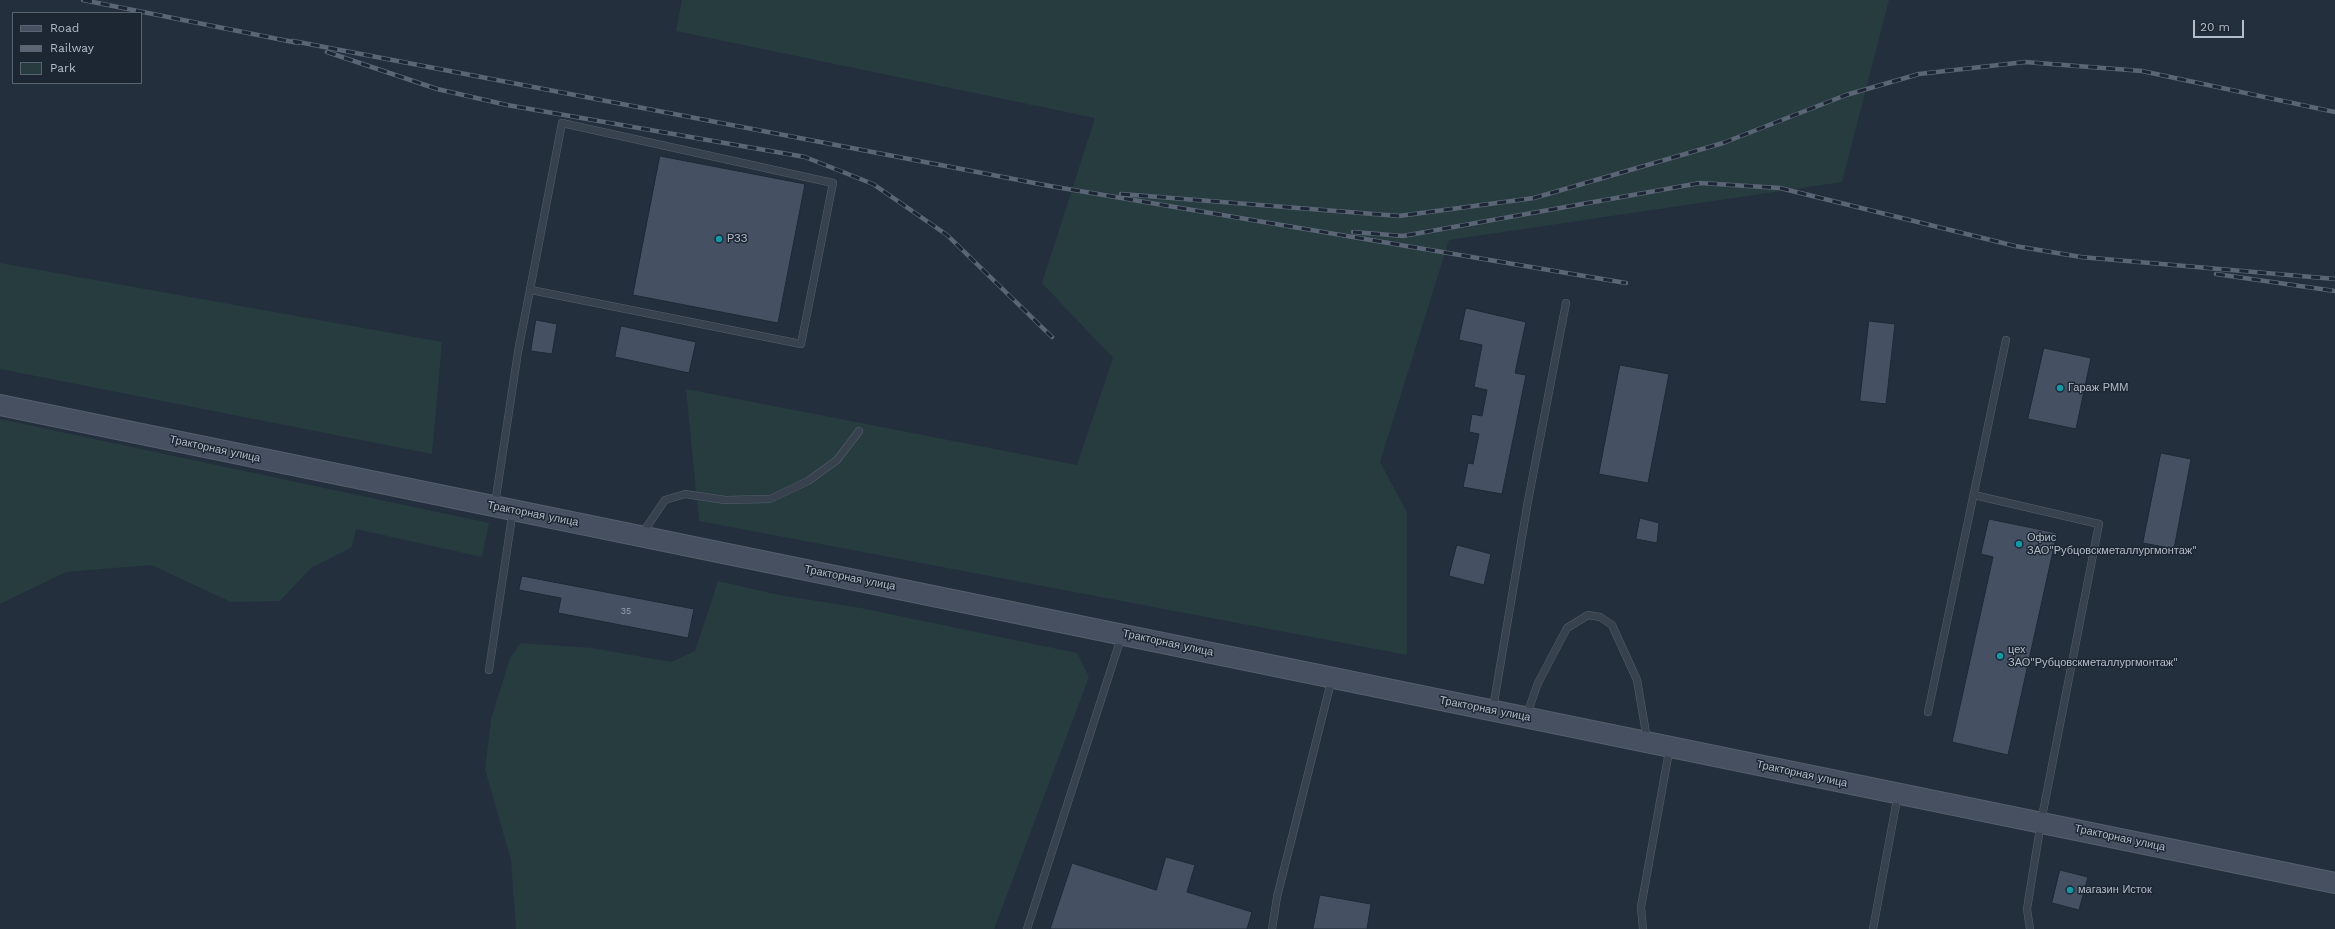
<!DOCTYPE html>
<meta charset="utf-8">
<style>
body{margin:0}
#map{position:relative;width:2335px;height:929px;overflow:hidden;background:#242f3e;font-family:"Work Sans",sans-serif}
canvas{display:block}
.legend{position:absolute;left:12px;top:12px;width:130px;height:72px;box-sizing:border-box;background:#1d2633;border:1px solid #59626f;margin:0;padding:5px 7px;list-style:none;font-size:12px;color:#b4bcc9}
.legend li{display:flex;align-items:center;gap:8px;height:20px}
.legend b{width:20px;border:1px solid #59626f}
.scale{position:absolute;left:2193px;top:20px;width:51px;height:18px;box-sizing:border-box;border:2px solid #b4bcc9;border-top:0;padding-left:5px;font-size:12px;line-height:14px;white-space:nowrap;color:#b4bcc9;-webkit-text-stroke:3px #1d2633;paint-order:stroke}
</style>
<div id="map">
<canvas width="2335" height="929"></canvas>
<ul class="legend">
<li><b style="height:5px;background:#465061"></b>Road</li>
<li><b style="height:5px;background:#5a6575"></b>Railway</li>
<li><b style="height:11px;background:#263c3f"></b>Park</li>
</ul>
<div class="scale">20 m</div>
</div>
<script>
const context = document.querySelector('canvas').getContext('2d');
context.lineJoin = 'round';
function paint(path, color) { context.fillStyle = color; context.fill(path, 'evenodd'); }
function trace(path, color, width, dash) { context.strokeStyle = color; context.lineWidth = width; context.lineCap = dash ? 'butt' : 'round'; context.setLineDash(dash || []); context.stroke(path); }
function drawText(font, color, halo, rows, align = 'center') {
  context.font = font + ' "Work Sans",sans-serif'; context.lineWidth = 3; context.setLineDash([]); context.textBaseline = 'middle'; context.strokeStyle = halo; context.fillStyle = color; for (const [text, x, y, turn = 0] of rows) {
    context.save(); context.translate(x, y); context.rotate((+turn || 0) * Math.PI / 180); context.textAlign = isNaN(turn) ? turn : align; if (halo) context.strokeText(text, 0, 0); context.fillText(text, 0, 0); context.restore();
  }
}
paint(new Path2D(`
 M682,0H1889L1842,182L1449,240L1380,462L1407,512V655L699,521L686,389L1077,465L1113,358L1042,283L1095,118L676,31Z
 M0,263L442,342L432,454L0,369Z
 M0,419L489,523L482,557L356,529L352,547L311,568L280,601L231,602L151,565L66,572L0,604Z
 M718,581L779,595L861,608L1077,653L1089,677L994,929H516L511,860L485,769L491,719L510,658L521,643L592,648L671,662L695,651Z`), '#263c3f');
const building = new Path2D(`
 M660,156L805,184L778,323L633,295Z
 M1466,308L1526,322L1515,373L1526,375L1502,494L1463,487L1468,463L1473,464L1479,434L1469,432L1472,414L1482,416L1487,390L1474,387L1482,345L1459,340Z
 M536,320L557,324L552,354L531,351Z
 M1869,321L1895,324L1886,404L1860,401Z
 M621,326L696,342L689,373L615,357Z
 M2044,348L2091,358L2076,429L2028,419Z
 M1620,365L1669,374L1648,483L1599,474Z
 M2161,453L2191,459L2174,549L2143,543Z
 M1640,518L1659,523L1657,543L1636,539Z
 M1989,519L2057,533L2008,755L1952,742L1993,557L1981,554Z
 M1457,545L1491,554L1484,585L1449,576Z
 M522,576L694,609L688,638L558,613L561,598L519,590Z
 M1166,857L1195,865L1187,892L1252,912L1247,929H1050L1072,863L1156,890Z
 M2060,870L2088,877L2079,910L2052,903Z
 M1320,895L1371,904L1367,929H1313Z`);
paint(building, '#455162');
trace(building, '#1f2835', 1);
const service = new Path2D(`
 M1974,495L2099,524L2041,822L2027,909L2030,929
 M495,504L518,352L562,123L833,183L801,344L531,290
 M642,534L665,500L685,494L725,500L770,499L808,481L837,460L859,431
 M489,670L513,510
 M1493,708L1528,501L1566,303
 M1928,712L2006,340
 M1527,714L1538,683L1567,628L1588,615L1600,617L1612,625L1637,680L1647,739
 M1027,929L1122,635
 M1272,929L1277,897L1332,678
 M1643,929L1641,907L1670,746
 M1873,929L1898,794`);
const secondary = new Path2D(`
 M0,405C778,564 1557,721 2335,883`);
trace(service, '#565f6c', 8);
trace(secondary, '#565f6c', 22);
trace(service, '#38414e', 7);
trace(secondary, '#465061', 20);
const rail = new Path2D(`
 M83,0L298,43
 M293,41L1050,186L1626,283
 M327,52L437,89L507,105L805,157L873,184L947,235L1052,337
 M1121,194L1399,216L1534,198L1723,143L1846,95L1919,74L2025,62L2142,71L2335,112
 M1353,232L1403,236L1700,183L1780,188L2015,246L2081,257L2335,279
 M2216,274L2335,291`);
trace(rail, '#5a6575', 4.5);
trace(rail, '#1d2633', 3, [9]);
for (const [x, y, r, color] of [
 [719,239,4,"#0f9aa8"],
 [2060,388,4,"#0f9aa8"],
 [2019,544,4,"#0f9aa8"],
 [2000,656,4,"#0f9aa8"],
 [2070,890,4,"#0f9aa8"]
]) { const dot = new Path2D(); dot.arc(x, y, r, 0, 2 * Math.PI); context.fillStyle = color; context.fill(dot); trace(dot, '#1d2633', 1.5); }
drawText('9px', '#98a1af', null, [
 ["35",626,611]
]);
drawText('11px', '#b4bcc9', '#1d2633', [
 ["РЗЗ",727,239],
 ["Гараж РММ",2068,388],
 ["Офис",2027,538],
 ["ЗАО\"Рубцовскметаллургмонтаж\"",2027,551],
 ["цех",2008,650],
 ["ЗАО\"Рубцовскметаллургмонтаж\"",2008,663],
 ["магазин Исток",2078,890]
], 'left');
drawText('11px', '#b4bcc9', '#1d2633', [
 ["Тракторная улица",215,449,12],
 ["Тракторная улица",533,514,11],
 ["Тракторная улица",850,578,11],
 ["Тракторная улица",1168,643,12],
 ["Тракторная улица",1485,709,11],
 ["Тракторная улица",1802,774,12],
 ["Тракторная улица",2120,838,12]
]);
</script>
